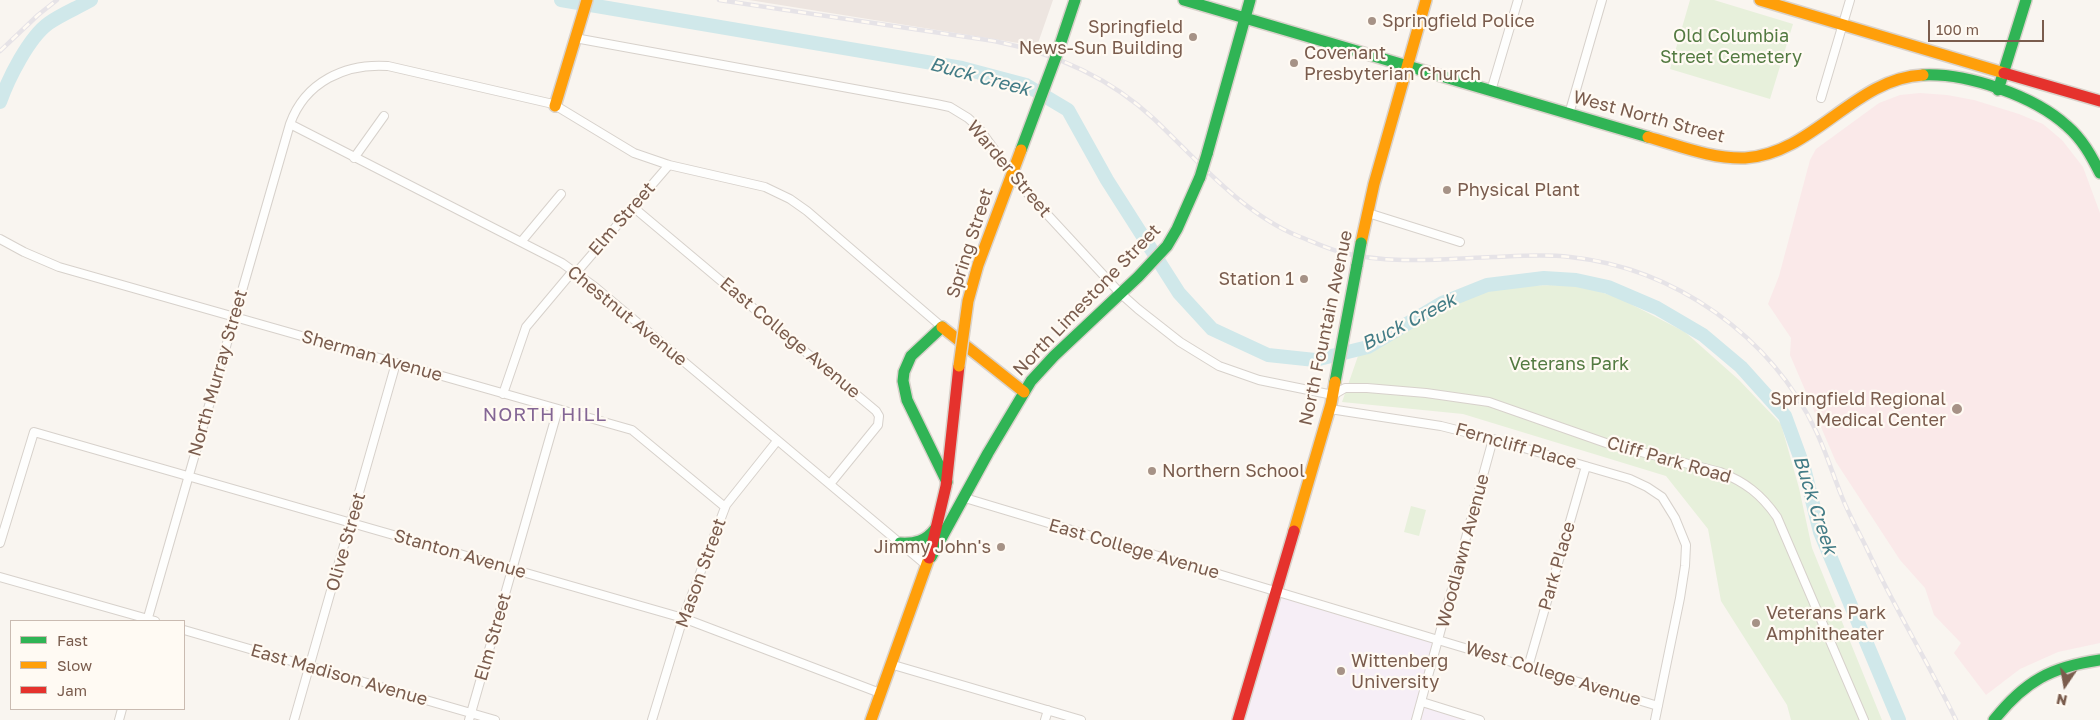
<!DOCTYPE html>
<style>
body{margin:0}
#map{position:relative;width:2100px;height:720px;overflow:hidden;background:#f9f5f0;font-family:"Golos Text",sans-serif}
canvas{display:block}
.legend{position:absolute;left:10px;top:620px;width:175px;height:90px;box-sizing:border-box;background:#fffaf3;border:1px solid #cabbb1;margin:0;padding:6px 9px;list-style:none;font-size:15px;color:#7a5c4d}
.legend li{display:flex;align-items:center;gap:10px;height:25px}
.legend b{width:25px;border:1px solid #cabbb1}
.north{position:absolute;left:2040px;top:660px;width:50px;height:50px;-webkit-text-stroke:4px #fffaf3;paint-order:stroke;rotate:192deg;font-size:14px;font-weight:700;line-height:20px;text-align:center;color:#7a5c4d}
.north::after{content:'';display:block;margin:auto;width:18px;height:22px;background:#7a5c4d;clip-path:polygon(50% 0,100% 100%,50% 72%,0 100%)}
.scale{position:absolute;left:1928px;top:20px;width:116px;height:22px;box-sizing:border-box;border:2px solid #7a5c4d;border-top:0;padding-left:6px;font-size:15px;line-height:18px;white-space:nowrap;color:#7a5c4d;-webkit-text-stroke:4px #fffaf3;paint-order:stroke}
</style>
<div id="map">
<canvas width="2100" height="720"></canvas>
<ul class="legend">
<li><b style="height:6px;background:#30b455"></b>Fast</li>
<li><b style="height:6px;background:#ff9f0a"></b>Slow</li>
<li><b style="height:6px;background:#e5322d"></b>Jam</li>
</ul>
<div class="north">N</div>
<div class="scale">100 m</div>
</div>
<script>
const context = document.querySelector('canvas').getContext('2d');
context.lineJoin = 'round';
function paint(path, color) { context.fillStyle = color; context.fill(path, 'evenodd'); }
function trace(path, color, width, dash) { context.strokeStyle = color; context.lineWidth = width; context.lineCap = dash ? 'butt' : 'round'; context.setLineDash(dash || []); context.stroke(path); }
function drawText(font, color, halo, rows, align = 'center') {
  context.font = font + ' "Golos Text",sans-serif'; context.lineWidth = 4.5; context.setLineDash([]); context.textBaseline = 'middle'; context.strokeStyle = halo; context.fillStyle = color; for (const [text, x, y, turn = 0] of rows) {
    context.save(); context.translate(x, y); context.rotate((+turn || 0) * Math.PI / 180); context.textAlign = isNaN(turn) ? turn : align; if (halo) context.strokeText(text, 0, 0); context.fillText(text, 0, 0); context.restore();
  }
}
paint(new Path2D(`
 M749,0H1053L1037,46Z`), '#ede5e0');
paint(new Path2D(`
 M1276,591L1439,640L1422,702L1479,720H1238Z`), '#f6eef6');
paint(new Path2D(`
 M1920,93L1947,95L1974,100L2019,114L2043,124L2062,140L2083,167L2100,213V643L2058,652L2020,669L1986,695L1954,653L1961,643L1934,615L1925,588L1900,560L1836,462L1790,355L1791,338L1768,304L1779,276L1810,160L1816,149L1879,103L1900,95Z`), '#fae9e9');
paint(new Path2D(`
 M1690,0H1714L1793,24L1770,99L1670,69Z
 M1550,285L1582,286L1619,298L1685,332L1739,380L1781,424L1799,488L1812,548L1882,720H1791L1787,705L1721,601L1708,529L1666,476L1463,414L1342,402L1358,356C1403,339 1439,305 1485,291C1502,286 1532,286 1550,285Z
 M1411,506L1426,510L1419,536L1404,532Z`), '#e7f0db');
trace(new Path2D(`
 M561,0L962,68L1026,85L1068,110L1107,180L1179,293L1212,329L1268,355L1315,360L1368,347L1442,303L1487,285L1544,278L1576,280L1608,287L1657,308L1703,335L1741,367L1785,416L1804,468L1820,532L1899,720
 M0,102C8,79 29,37 49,23C62,14 77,8 91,0`), '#d0e8ea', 14);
const street = new Path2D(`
 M575,38L936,104L950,107L968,118L978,127L1019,184L1120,293L1138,309L1180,342L1219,366L1259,380L1333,395L1345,388H1367L1426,393L1489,402L1606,443L1720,472C1745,482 1761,494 1777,517L1864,720
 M1491,91L1518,0
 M1821,98L1850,0
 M1569,114L1602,0
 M290,124L562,263L595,287L926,565
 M354,158L384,116
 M633,207L876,411L879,416L878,425L830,484
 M1368,213L1460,242
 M0,239L24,252L59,267L632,430L725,507
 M521,242L561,194
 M576,273L669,165
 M503,394L526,327L573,271
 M1330,409L1441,426L1493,439L1630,479L1647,487L1662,497L1675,518L1686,545L1685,566L1680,598L1655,720
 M965,498L1658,706
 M0,543L34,432L683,618L880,693
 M0,577L155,621
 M147,621L290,124C305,82 345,63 388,66L553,104L634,153L669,165L765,187L790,199L807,211L942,327
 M184,630L495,720
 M890,664L1081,720
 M1528,667L1586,466
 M1422,702L1480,720
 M119,720L122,709
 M294,720L396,363
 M469,720L558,409
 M652,720L683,618L726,505L777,441
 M1045,720L1048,710
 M1416,720L1493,439`);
const fast = new Path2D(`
 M1184,0L1648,137
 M1058,51L1075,0
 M1923,75C1968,73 2034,96 2067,126C2082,139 2091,155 2100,173
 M1998,90L2026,0
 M1207,154L1250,0
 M942,327L911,356L904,372L903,381L907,400L947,482
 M1335,382L1357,265
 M900,543C915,544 926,541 935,529
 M931,557L988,453L1031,381L1054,356L1138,277L1167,246L1177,229L1200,177
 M1994,720C2025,681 2051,667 2100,660`);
const slow = new Path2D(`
 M1760,0L2004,73
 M555,106L587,0
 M1648,137C1680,146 1712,159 1745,158C1813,154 1855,78 1923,75
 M1361,243L1374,184L1426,0
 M942,327L1024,392
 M1294,531L1331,404L1335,382
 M871,720L929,558`);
const jam = new Path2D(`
 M2004,73L2100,101
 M929,558L946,486L959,366
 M1238,720L1294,531`);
trace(street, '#d7d1cb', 10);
trace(fast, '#d9d2cb', 14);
trace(slow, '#d9d2cb', 14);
trace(jam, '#d9d2cb', 14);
trace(street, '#fefefd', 8);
trace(fast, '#30b455', 11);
trace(slow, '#ff9f0a', 11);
trace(jam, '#e5322d', 11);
const rail = new Path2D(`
 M719,0L994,41C1054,53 1109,77 1154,119C1197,160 1242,213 1298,236C1311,241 1326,248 1340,252C1389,265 1443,259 1493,257C1519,256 1545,254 1570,257C1675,268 1771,336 1816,431C1826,452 1833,475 1842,497C1849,515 1859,532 1867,549C1894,607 1928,662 1956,720
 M0,51L38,15L57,0`);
trace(rail, '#e6e3e7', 4.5);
trace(rail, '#fffaf3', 2.5, [8]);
const fastBridge = new Path2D(`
 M1021,150L1058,51
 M1200,177L1207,154
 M1357,265L1361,243`);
const slowBridge = new Path2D(`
 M959,366L968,301L978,265L1021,150`);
trace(fastBridge, '#d9d2cb', 14, []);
trace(slowBridge, '#d9d2cb', 14, []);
trace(fastBridge, '#30b455', 11);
trace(slowBridge, '#ff9f0a', 11);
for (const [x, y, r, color] of [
 [1372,21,5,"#a69286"],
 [1193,37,5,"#a69286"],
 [1294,63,5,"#a69286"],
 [1447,190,5,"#a69286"],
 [1304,279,5,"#a69286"],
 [1957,409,6,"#a69286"],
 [1152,471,5,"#a69286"],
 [1001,547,5,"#a69286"],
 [1756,623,5,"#a69286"],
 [1341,671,5,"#a69286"]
]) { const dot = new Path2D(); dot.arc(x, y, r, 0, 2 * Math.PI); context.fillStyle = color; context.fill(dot); trace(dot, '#fffaf3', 2); }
drawText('18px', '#7a5c4d', '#fffaf3', [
 ["Springfield Police",1382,21],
 ["Springfield",1183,27,"right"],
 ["News-Sun Building",1183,48,"right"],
 ["Covenant",1304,53],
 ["Presbyterian Church",1304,74],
 ["Physical Plant",1457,190],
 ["Station 1",1294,279,"right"],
 ["Springfield Regional",1946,399,"right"],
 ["Medical Center",1946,420,"right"],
 ["Northern School",1162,471],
 ["Jimmy John's",991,547,"right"],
 ["Veterans Park",1766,613],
 ["Amphitheater",1766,634],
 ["Wittenberg",1351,661],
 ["University",1351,682]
], 'left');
drawText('18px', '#537a41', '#fffaf3', [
 ["Old Columbia",1731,36],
 ["Street Cemetery",1731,57],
 ["Veterans Park",1569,364]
]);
drawText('18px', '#7a5c4d', '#fffaf3', [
 ["West North Street",1649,117,15],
 ["Warder Street",1009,169,50],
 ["Elm Street",622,219,-49],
 ["Spring Street",970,243,-72],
 ["North Limestone Street",1087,300,-46],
 ["Chestnut Avenue",627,316,39],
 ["North Fountain Avenue",1326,328,-78],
 ["East College Avenue",790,338,40],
 ["Sherman Avenue",372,356,16],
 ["North Murray Street",218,373,-74],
 ["Ferncliff Place",1516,446,16],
 ["Cliff Park Road",1669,460,16],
 ["Olive Street",346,542,-74],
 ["East College Avenue",1134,549,16],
 ["Woodlawn Avenue",1463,551,-75],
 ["Stanton Avenue",460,554,16],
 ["Park Place",1557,566,-74],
 ["Mason Street",701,573,-70],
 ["Elm Street",493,637,-74],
 ["West College Avenue",1553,674,17],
 ["East Madison Avenue",339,675,16]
]);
drawText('italic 19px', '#437c86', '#fffaf3', [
 ["Buck Creek",980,77,15],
 ["Buck Creek",1409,322,-27],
 ["Buck Creek",1815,505,72]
]);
context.letterSpacing = '1px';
drawText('19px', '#846695', '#fffaf3', [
 ["NORTH HILL",545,415]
]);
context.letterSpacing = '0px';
</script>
